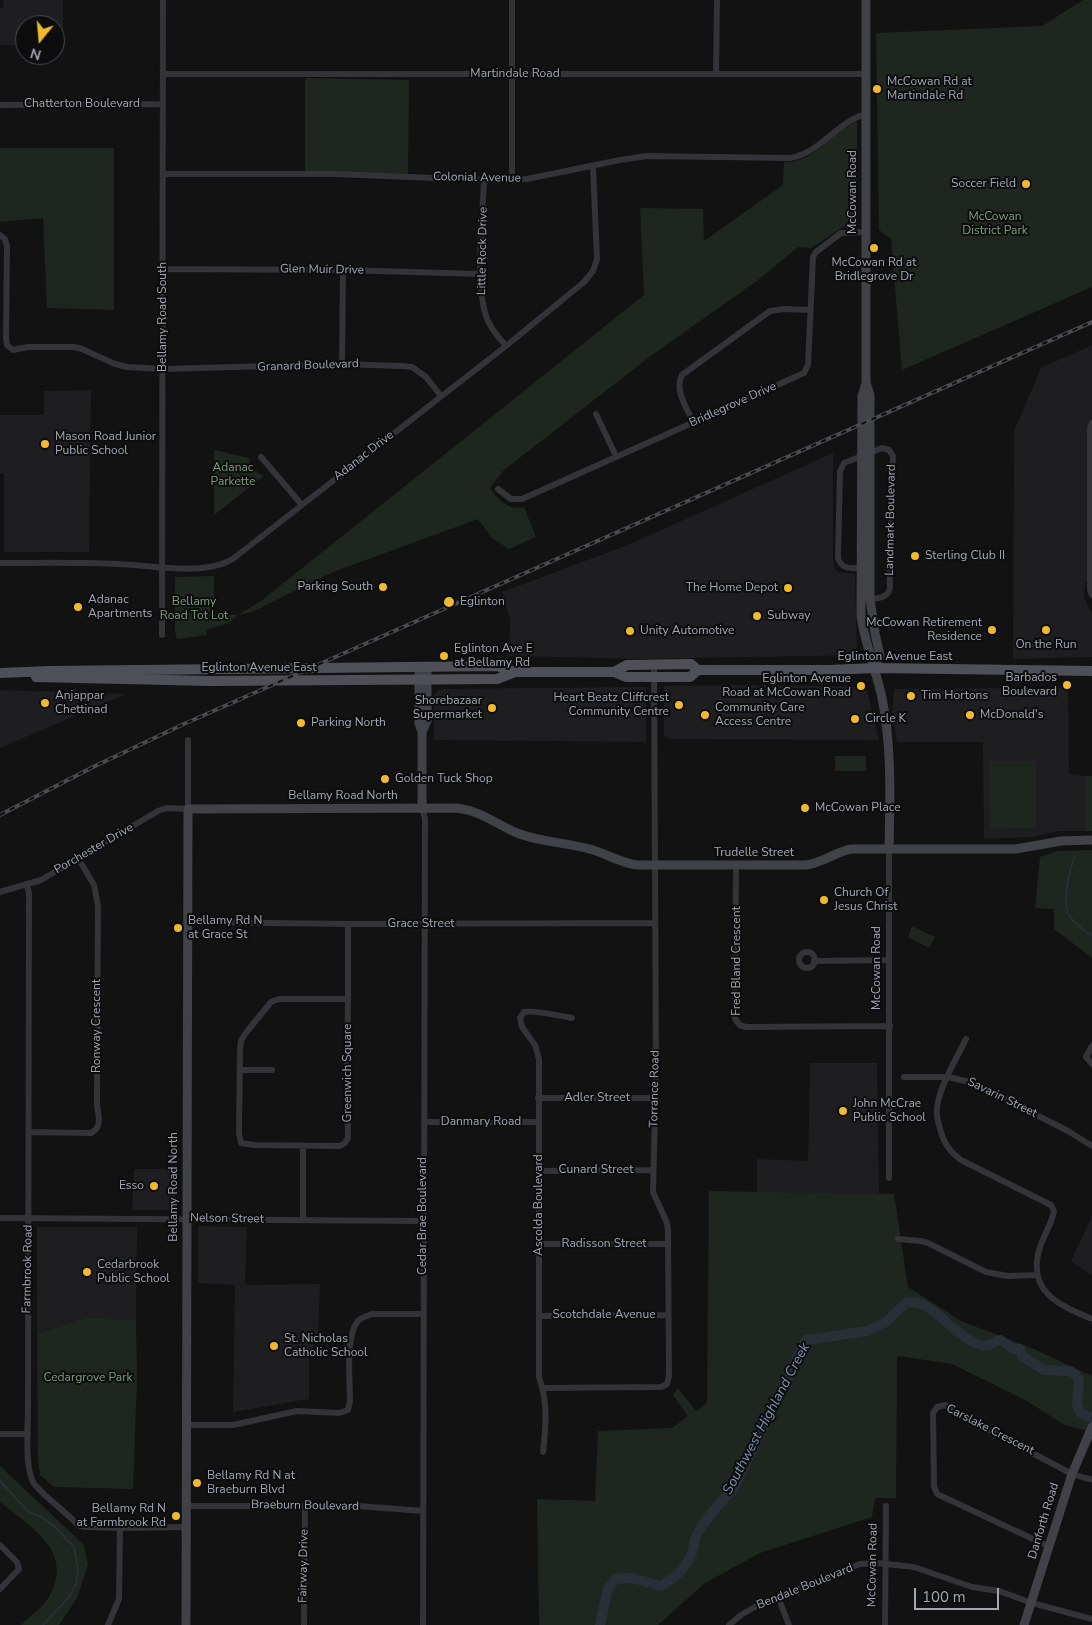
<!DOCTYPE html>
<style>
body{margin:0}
#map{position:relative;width:1092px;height:1625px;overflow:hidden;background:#121213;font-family:"Nunito Sans",sans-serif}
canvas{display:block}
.north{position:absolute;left:15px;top:15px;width:50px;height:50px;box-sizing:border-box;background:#0d0d0e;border:1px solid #494b50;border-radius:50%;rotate:197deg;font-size:14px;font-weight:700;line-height:20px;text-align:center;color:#a3a7b4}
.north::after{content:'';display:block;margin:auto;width:18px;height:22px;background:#f1ba2c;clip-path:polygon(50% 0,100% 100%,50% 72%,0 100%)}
.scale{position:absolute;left:914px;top:1588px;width:85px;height:22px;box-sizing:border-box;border:2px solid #a3a7b4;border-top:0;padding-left:6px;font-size:15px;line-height:18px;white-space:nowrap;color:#a3a7b4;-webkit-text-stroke:4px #0d0d0e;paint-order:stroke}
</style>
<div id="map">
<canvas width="1092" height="1625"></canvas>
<div class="north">N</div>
<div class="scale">100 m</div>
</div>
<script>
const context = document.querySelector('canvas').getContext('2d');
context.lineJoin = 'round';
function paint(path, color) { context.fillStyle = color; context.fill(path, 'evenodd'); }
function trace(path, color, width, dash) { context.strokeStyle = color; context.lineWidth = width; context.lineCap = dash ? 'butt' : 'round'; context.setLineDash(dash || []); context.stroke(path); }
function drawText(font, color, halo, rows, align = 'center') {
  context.font = font + ' "Nunito Sans",sans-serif'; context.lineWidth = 4; context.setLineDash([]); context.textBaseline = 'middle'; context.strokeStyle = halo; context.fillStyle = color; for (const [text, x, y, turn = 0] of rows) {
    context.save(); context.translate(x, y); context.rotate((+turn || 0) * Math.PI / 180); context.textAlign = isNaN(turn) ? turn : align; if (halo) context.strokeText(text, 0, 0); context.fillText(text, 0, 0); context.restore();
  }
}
paint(new Path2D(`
 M3,0H63V45H55V25H25V45H0V8H4Z
 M1092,345V582H1085L1084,597L1092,614V657L1013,659L1014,431L1041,368Z
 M91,390L89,552H4V473H0V415H44V391Z
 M833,453V562L834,567L839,572L855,574L857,655L644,659L509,656L510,620L502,592L630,544Z
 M772,685L866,687L879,740L671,739L664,736V686Z
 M646,687V742L434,740V695L437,691L442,689Z
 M1068,688L1069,774L1085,776V831H1058L1034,837L984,839L983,742H897L892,713L894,689Z
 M0,690L126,694L0,748Z
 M810,1063H877L879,1194L757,1192V1159L808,1161Z
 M134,1169H177L175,1210H132Z
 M1092,1216V1276L1071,1261Z
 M198,1226L247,1227L245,1285L320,1284L318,1337L309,1355V1399L233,1412L235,1285L198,1283Z
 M37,1227H137L136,1320L87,1317L37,1334Z`), '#1e1e20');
paint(new Path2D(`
 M1083,0H1092V287L902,370L891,239L879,230L876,33L1042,26Z
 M305,78L409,80L408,174L305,172Z
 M855,122L857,123L858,226L843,227L811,248L798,247L758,280L648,358L504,470L490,488C498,500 509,511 524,507L536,537L509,549L492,538L478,519L333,572L252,612L238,615L229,623L206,630L207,635L177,639L175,632V577L214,576V615H238L261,601L644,295L640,208L703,209L704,241L783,185L784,162C815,163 829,134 855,122Z
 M0,148H114V310L47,308L43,218L0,222Z
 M214,450L249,458C250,468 255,472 264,476L214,515Z
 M835,756H866V771H835Z
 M989,761H1036V828L990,829Z
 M1085,776H1092V831H1085Z
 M1092,850V958L1054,929V909L1035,908L1040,857L1058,851Z
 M912,926L935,937L929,948L908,937Z
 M709,1191L894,1194L908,1287L961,1321L1034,1349L1092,1376V1432L1065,1425L1025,1400L952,1364L897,1356L896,1498H875L872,1517L760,1553L705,1583L658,1625H539L537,1499L595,1501L598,1431L672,1428L688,1416L673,1395L678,1388L696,1411L707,1403Z
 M87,1317L136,1320L137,1379L133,1489L54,1487L40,1475L38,1460L37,1334Z
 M0,1466L84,1545L88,1565L77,1598L59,1625H21C30,1616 43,1607 49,1597C75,1552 31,1527 0,1502Z`), '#1e261f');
trace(new Path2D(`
 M1075,855C1070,870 1060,905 1071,918C1076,925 1085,931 1092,936
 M0,1481L29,1512L42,1517L54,1526L74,1547L78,1569L76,1584L69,1597L43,1625`), '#282f37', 2);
trace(new Path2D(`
 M600,1625L608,1588L616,1579L632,1578L661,1586C675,1577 686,1569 692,1553C694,1547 694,1540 697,1534C706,1518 720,1503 733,1489L806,1340L867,1331L886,1322L907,1302C910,1302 915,1302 919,1303C937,1308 970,1351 989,1345C993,1344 996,1341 1000,1340L1014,1349H1020L1022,1356L1044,1370L1070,1371L1075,1374L1079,1380L1077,1405L1081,1413L1092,1418`), '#282f37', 10);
trace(new Path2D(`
 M163,74H866
 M716,74L717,0
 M0,105L163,104
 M163,174H335L484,180L527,179L620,160L646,156L790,158C821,153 836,122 866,114
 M512,179V0
 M484,180C483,215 474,291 488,321C492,330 499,338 506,346
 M0,235L5,239L7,246L6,338L7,345L13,350L28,347H74L82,349L115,364L127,367L163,369L342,364L401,366L412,367L426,377L441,396
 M164,269L343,270L480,274
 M342,364L343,270
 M596,414L616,456
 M693,422C687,408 674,390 682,375L770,311L784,309L810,310
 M1092,423L1090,427V590L1092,595
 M261,457L302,505
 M498,489L511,499H522L804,373L808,365L813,257L816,252L841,233L866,232
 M0,563C39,563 79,562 118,564C151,565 206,577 234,558L506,346L584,282L593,271L597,259L593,166
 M862,568C851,568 842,570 838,558L840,471L844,463L882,448L889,450L893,456L889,546L890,588C888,598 879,598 870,599
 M162,635L163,0
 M422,808L425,819L423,1625
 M736,865L735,1018C738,1025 741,1027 749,1027L890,1026
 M27,885L29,893L28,1408C28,1427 24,1471 35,1485C46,1498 66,1512 78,1525L85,1527L120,1528L186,1527
 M0,892L41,880L158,811L166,808L188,809V740
 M188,922L348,924L655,923
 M799 960a8 8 0 1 1 16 0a8 8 0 1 1-16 0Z
 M814,961L889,960
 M348,999H279L271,1002L245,1034L241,1041L240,1050L239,1133L241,1143L254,1145L340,1146L345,1143L348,1138L347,1069L348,1001V924
 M966,1039C957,1058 935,1093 937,1114C937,1119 939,1124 940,1129C944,1143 949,1151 961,1160L1051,1205L1054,1211C1052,1223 1044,1235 1040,1247C1026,1291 1058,1305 1092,1319
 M1092,1046L1086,1057L1092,1064
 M241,1070H272
 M904,1077H948L974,1083L1068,1131L1092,1146
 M538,1098H655
 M424,1122H538
 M29,1132L91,1133C103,1127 98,1115 97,1104L98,906L94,885L78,858
 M539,1171L653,1170
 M889,1178V849
 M0,1218L423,1221
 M303,1220V1146
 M898,1239L921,1241L928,1243L986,1272L1008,1276L1037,1275
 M539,1244H668
 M540,1316L668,1315
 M543,1388L661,1387L667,1384L669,1376L668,1230L667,1223L653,1192L656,1072L654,665
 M186,1425H233L297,1411L339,1413L348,1410L350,1401C350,1381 345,1336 358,1321C362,1317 367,1316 372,1314H423
 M0,1434H28
 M543,1452C546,1426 548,1402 539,1377V1059L535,1045L522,1027L520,1018L524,1012C532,1010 561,1016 572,1018
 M187,1506H358L423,1511
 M0,1545L17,1562L19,1569L0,1589
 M1050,1547L937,1494L934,1486L933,1413L937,1407L946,1405L953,1411L1072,1474L1092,1480
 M778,1597L789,1625
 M108,1625L119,1599L120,1528
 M304,1625L305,1507
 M729,1625L741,1615L760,1604L860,1564L877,1563L914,1567L972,1587L999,1591L1032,1603L1092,1619
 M885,1625L886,1506`), '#333338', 6);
trace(new Path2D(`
 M866,0V383L870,395V599L875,633L880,656L875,668
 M866,383L862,396L861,616C865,644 876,670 882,698C892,747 890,799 889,849
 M419,667V723L422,732V808
 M422,732L427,721V667
 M186,1625L188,809L457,808C481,811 496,824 517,833C542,843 568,842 593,850C609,855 621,863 637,865H806C823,863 835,852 851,849H1016L1061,841L1092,840
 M1024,1625L1072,1474L1092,1427`), '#414248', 9);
trace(new Path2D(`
 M614,672L627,665L691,664L698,670H829L875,668L1092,671
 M0,673L50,671L497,666L515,672H614L626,677H690L698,670
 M36,677L210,681L497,679L515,672`), '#4f5057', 10);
const rail = new Path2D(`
 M0,815L95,766L184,724L1092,322`);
trace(rail, '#4a4b51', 4);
trace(rail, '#0d0d0e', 2, [5.5]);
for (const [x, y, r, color] of [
 [877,89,5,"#f1ba2c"],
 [1026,184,5,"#f1ba2c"],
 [874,248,5,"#f1ba2c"],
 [45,444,5,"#f1ba2c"],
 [915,556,5,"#f1ba2c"],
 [383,587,5,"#f1ba2c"],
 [788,588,5,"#f1ba2c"],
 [449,602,6,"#f1ba2c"],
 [78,607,5,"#f1ba2c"],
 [757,616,5,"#f1ba2c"],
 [992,630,5,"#f1ba2c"],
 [1046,630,5,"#f1ba2c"],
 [630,631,5,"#f1ba2c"],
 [444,656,5,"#f1ba2c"],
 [1067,685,5,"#f1ba2c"],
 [861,686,5,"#f1ba2c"],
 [911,696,5,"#f1ba2c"],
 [45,703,5,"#f1ba2c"],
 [679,705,5,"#f1ba2c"],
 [492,708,5,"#f1ba2c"],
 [705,715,5,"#f1ba2c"],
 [970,715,5,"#f1ba2c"],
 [855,719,5,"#f1ba2c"],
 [301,723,5,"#f1ba2c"],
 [385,779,5,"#f1ba2c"],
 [805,808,5,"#f1ba2c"],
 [824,900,5,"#f1ba2c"],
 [178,928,5,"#f1ba2c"],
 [843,1111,5,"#f1ba2c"],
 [154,1186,5,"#f1ba2c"],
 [87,1272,5,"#f1ba2c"],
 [274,1346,5,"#f1ba2c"],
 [197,1483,5,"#f1ba2c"],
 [176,1516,5,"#f1ba2c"]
]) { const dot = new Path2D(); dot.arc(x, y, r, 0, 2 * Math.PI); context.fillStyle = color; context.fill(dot); trace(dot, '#0d0d0e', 2); }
drawText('12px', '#a3a7b4', '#0d0d0e', [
 ["Martindale Road",515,74],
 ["Chatterton Boulevard",82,104],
 ["Colonial Avenue",477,178,1],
 ["McCowan Road",853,192,-90],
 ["Little Rock Drive",483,251,-89],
 ["Glen Muir Drive",322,270,1],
 ["Bellamy Road South",163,317,-90],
 ["Granard Boulevard",308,366,-2],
 ["Bridlegrove Drive",733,405,-24],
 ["Adanac Drive",364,456,-38],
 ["Landmark Boulevard",891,520,-89],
 ["Eglinton Avenue East",895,657],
 ["Eglinton Avenue East",259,668],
 ["Bellamy Road North",343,796],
 ["Porchester Drive",94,849,-30],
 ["Trudelle Street",754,853],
 ["Grace Street",421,924],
 ["Fred Bland Crescent",737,961,-90],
 ["McCowan Road",877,968,-90],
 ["Ronway Crescent",97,1026,-90],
 ["Greenwich Square",348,1073,-90],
 ["Torrance Road",655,1089,-89],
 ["Adler Street",597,1098],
 ["Savarin Street",1002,1098,26],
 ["Danmary Road",481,1122],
 ["Cunard Street",596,1170],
 ["Bellamy Road North",174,1187,-90],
 ["Ascolda Boulevard",539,1205,-90],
 ["Cedar Brae Boulevard",423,1216,-90],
 ["Nelson Street",227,1219,1],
 ["Radisson Street",604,1244],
 ["Farmbrook Road",28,1269,-89],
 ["Scotchdale Avenue",604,1315],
 ["Carslake Crescent",990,1430,27],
 ["Braeburn Boulevard",305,1506,1],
 ["Danforth Road",1044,1521,-73],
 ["McCowan Road",873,1565,-89],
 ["Fairway Drive",304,1566,-89],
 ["Bendale Boulevard",805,1587,-22]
]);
drawText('12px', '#a3a7b4', '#0d0d0e', [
 ["McCowan Rd at",887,82],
 ["Martindale Rd",887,96],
 ["Soccer Field",1016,184,"right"],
 ["McCowan Rd at",874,263,"center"],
 ["Bridlegrove Dr",874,277,"center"],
 ["Mason Road Junior",55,437],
 ["Public School",55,451],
 ["Sterling Club II",925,556],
 ["Parking South",373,587,"right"],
 ["The Home Depot",778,588,"right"],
 ["Adanac",88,600],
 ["Apartments",88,614],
 ["Eglinton",460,602],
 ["Subway",767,616],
 ["McCowan Retirement",982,623,"right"],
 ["Residence",982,637,"right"],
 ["Unity Automotive",640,631],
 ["On the Run",1046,645,"center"],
 ["Eglinton Ave E",454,649],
 ["at Bellamy Rd",454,663],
 ["Barbados",1057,678,"right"],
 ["Boulevard",1057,692,"right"],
 ["Eglinton Avenue",851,679,"right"],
 ["Road at McCowan Road",851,693,"right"],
 ["Anjappar",55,696],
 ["Chettinad",55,710],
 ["Tim Hortons",921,696],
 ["Heart Beatz Cliffcrest",669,698,"right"],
 ["Community Centre",669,712,"right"],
 ["Shorebazaar",482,701,"right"],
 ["Supermarket",482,715,"right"],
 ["Community Care",715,708],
 ["Access Centre",715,722],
 ["McDonald's",980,715],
 ["Circle K",865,719],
 ["Parking North",311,723],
 ["Golden Tuck Shop",395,779],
 ["McCowan Place",815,808],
 ["Church Of",834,893],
 ["Jesus Christ",834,907],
 ["Bellamy Rd N",188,921],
 ["at Grace St",188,935],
 ["John McCrae",853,1104],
 ["Public School",853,1118],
 ["Esso",144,1186,"right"],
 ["Cedarbrook",97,1265],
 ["Public School",97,1279],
 ["St. Nicholas",284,1339],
 ["Catholic School",284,1353],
 ["Bellamy Rd N at",207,1476],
 ["Braeburn Blvd",207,1490],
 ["Bellamy Rd N",166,1509,"right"],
 ["at Farmbrook Rd",166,1523,"right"]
], 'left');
drawText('12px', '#7a9f7e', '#0d0d0e', [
 ["McCowan",995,217],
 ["District Park",995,231],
 ["Adanac",233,468],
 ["Parkette",233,482],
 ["Bellamy",194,602],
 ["Road Tot Lot",194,616],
 ["Cedargrove Park",88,1378]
]);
drawText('italic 14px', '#7993b0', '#0d0d0e', [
 ["Southwest Highland Creek",767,1419,-62]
]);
</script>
